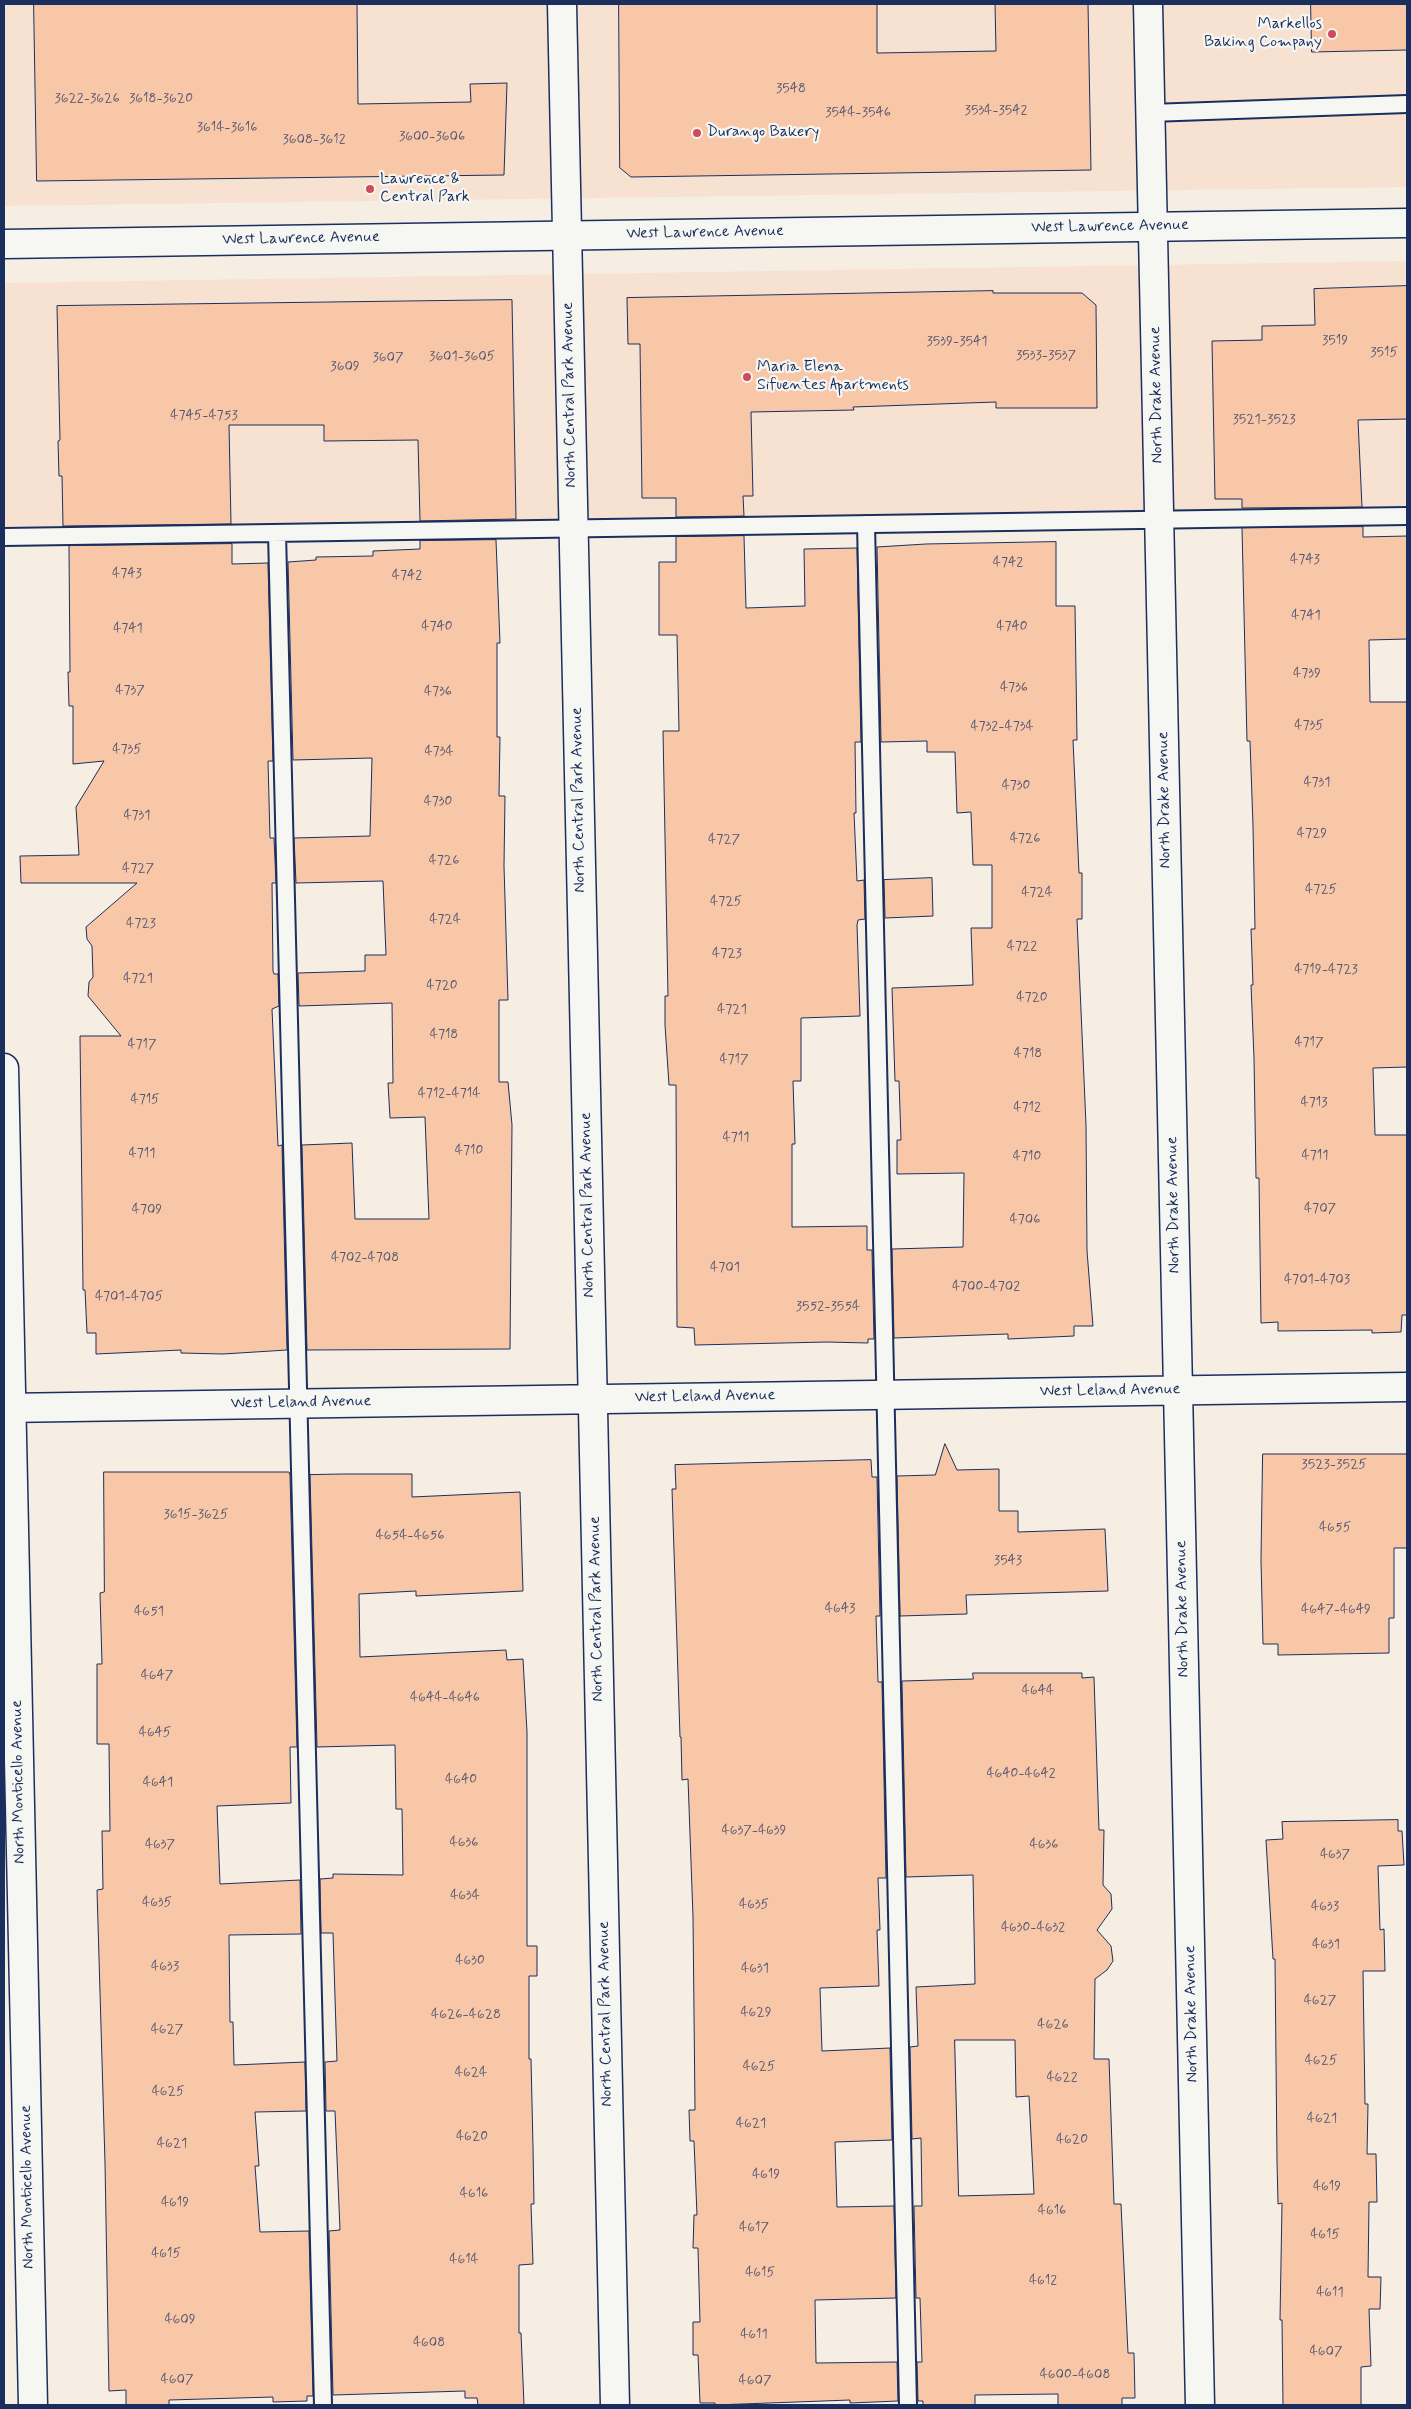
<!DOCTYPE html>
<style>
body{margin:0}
#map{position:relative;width:1411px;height:2409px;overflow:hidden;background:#f6ede3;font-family:Mynerve,sans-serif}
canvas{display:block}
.frame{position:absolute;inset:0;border:5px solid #1b2f5e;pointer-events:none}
</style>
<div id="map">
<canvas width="1411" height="2409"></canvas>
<div class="frame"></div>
</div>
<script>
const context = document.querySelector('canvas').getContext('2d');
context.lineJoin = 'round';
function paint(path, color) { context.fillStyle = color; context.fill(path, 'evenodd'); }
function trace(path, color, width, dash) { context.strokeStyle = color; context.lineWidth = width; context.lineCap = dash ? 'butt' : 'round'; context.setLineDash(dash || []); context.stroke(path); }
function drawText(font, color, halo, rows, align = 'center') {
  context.font = font + ' Mynerve,sans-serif'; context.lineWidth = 4.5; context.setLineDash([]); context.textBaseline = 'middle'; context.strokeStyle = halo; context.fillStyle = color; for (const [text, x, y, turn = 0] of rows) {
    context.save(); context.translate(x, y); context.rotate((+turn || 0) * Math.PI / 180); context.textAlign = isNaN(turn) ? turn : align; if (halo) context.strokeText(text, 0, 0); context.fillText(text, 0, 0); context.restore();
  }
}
paint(new Path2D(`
 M4,4H1407V187L4,206Z
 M1407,261V520L4,540V283Z`), '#f7e2d1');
const building = new Path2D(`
 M34,4H357L358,104L471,102L470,84L507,83L504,175L37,181Z
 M619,4H877V53L996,51L995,4H1088L1091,170L631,177L620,168Z
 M1311,4H1407V50L1312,52Z
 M1407,286V419L1358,420L1362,507L1242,508V499H1215L1212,341L1262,340V326L1315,325L1314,289Z
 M993,291V293H1082L1096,305L1097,408H996V402L853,407L854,410L751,412L753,496H743L744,516L676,517V498H642L640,344H628L627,298Z
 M512,300L516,519L420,521L418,440L324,441V425H229L231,524L63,526L62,476H59L58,441L60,440L57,306Z
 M1363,527V537L1407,536V639L1369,640L1370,702H1407V1067L1373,1068L1375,1135H1407V1315H1402L1401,1332L1372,1333V1330L1278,1331V1322L1261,1323L1259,1178H1256L1254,1058L1251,985H1253L1251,929H1255L1253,826L1250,741H1247L1242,528Z
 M744,536L746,608L805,606L804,549L857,548L861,742H855L856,813H854L857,881L864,880L865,919L858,920L857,925L860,1016L801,1018V1081H793L795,1144H792V1227L867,1226V1250H872L874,1339H868V1343L827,1342L695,1345L694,1328L677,1327L676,1085H669L665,1025V996H668L663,731H679L677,635H659V562H676V537Z
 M496,540L500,643H497V737H500L499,796H505L504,866L508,1000H499V1082H508L512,1125L510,1349L307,1350L302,1145L352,1143L355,1219H429L425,1117L390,1118L388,1083H393L392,1003L299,1006L298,973L365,971V955H386L383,881L296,883L294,838L370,836L372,758L293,760L288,562L316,560V557L373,556V551L420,549V541Z
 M1056,542V606H1075L1077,740H1073L1079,873H1082V919H1077L1086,1125L1087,1251L1093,1326H1074V1336L1008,1339V1334L894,1338L892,1249L963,1247L964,1173L897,1174V1140H901L899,1081H895L892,988L973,985L971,928H992V865H973L971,812L957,813L955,752H927V741L881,742L877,547L926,544Z
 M232,544V564L268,563L273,761H268L270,838H274L276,883H272L273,971L274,974H278L279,1006L272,1009L278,1146L282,1145L287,1350L223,1354L181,1353V1350L96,1354V1333H87L85,1290H83L80,1036H121L88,996L89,982L93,977L92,946L87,939L86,927L137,883H21L20,856L79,855L76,807L104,761L73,764V706H69L68,672H70L69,546Z
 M932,878L933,916L885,918L884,880Z
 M945,1444L957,1470L999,1469V1511H1018V1532L1105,1529L1108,1591L966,1595L967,1614L900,1616L897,1476L935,1475Z
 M1263,1454H1407V1548H1394V1618H1389V1653L1278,1655V1644H1263L1261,1560Z
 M871,1460L872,1477H877L880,1616H876L878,1682H882L886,1878H878L880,1930H877L879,1986L820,1988L822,2051L890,2048L892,2140L835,2142L837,2207L894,2206L896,2298L815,2300L816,2363L897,2362L898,2401L850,2403V2400L715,2405V2403H700L698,2355H693V2322H700L698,2248H693L694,2215H697L694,2141H690L689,2110H695L693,1917L688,1779L682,1780L681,1737H680L672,1489H676L675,1465Z
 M104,1472H289L290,1475L297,1747H290L291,1803L217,1806L220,1884L300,1880L301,1934L229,1935L230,2022H233L234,2065L305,2062L306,2111L255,2112L259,2166H255L260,2232L309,2231L313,2396H307V2401L273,2402V2397L169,2400V2405H126V2390L109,2391L105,2163L97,1890L103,1889L102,1831H110L109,1744H97V1664H102L100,1593L104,1592Z
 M343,1474H412V1497L520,1492L523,1591L416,1596V1591L359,1594L360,1657L506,1650L507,1660L523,1659L527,1732V1946H537V1976H529V2059H531L533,2147L534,2204H531L533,2264L519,2265V2333H521L524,2405H478L477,2398H465V2391L333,2395L329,2231L340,2230L335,2111H326L325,2062L337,2061L333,1933H321L320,1879L333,1878V1874L403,1875L402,1809H396L395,1745L317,1747L310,1475Z
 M973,1673H1082V1678L1094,1677L1099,1830H1104L1103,1885L1111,1894L1112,1909L1097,1930L1111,1946L1113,1961L1107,1970L1095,1979L1094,2059H1109L1114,2204H1121L1128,2353H1134L1135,2398H1122V2405H1058V2394L975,2395V2405H923V2401H918L917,2362H922L920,2298H916L914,2206H922L921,2138L912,2139L910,2047L918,2046L916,1987L975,1984L973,1875L906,1877L902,1681L973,1679ZM955,2040H1015L1016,2097L1029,2096L1034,2194L959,2196Z
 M1398,1820V1831H1402L1404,1865L1378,1866L1380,1930L1384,1929L1385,1971H1363L1365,2104H1368L1367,2154H1376L1377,2202H1369L1368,2277H1381L1380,2309H1369L1371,2366L1361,2367V2405H1283L1282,2320H1280L1282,2203L1278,2204L1277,2161L1275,1959H1273L1266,1840L1283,1839L1282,1822Z`);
paint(building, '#f8c7a8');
trace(building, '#1b2f5e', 1);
const service = new Path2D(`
 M1150,113L1407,104
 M866,524L908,2405
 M277,533L323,2405
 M4,537L1407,516`);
const minor = new Path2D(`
 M562,4L615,2405
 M1148,4L1200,2405
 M4,1068L33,2405
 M4,1408L1407,1387`);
const secondary = new Path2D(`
 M4,244L1407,223`);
trace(service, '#1b2f5e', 20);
trace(minor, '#1b2f5e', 31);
trace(secondary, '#1b2f5e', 31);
trace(service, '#f6f6f2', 16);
trace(minor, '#f6f6f2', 28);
trace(secondary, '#f6f6f2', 28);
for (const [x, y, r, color] of [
 [1332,34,5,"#d1495b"],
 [697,133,5,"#d1495b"],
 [370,189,5,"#d1495b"],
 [747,377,5,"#d1495b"]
]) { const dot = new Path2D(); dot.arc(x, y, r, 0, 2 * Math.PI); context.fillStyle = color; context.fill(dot); trace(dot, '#f6f6f2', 2); }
drawText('14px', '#525570', null, [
 ["3548",791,89],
 ["3622-3626",87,99],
 ["3618-3620",161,99],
 ["3534-3542",996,111],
 ["3544-3546",858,113],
 ["3614-3616",227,128],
 ["3600-3606",432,137],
 ["3608-3612",314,140],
 ["3519",1335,341],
 ["3539-3541",957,342],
 ["3515",1384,353],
 ["3533-3537",1046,356],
 ["3601-3605",462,357],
 ["3607",388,358],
 ["3609",345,367],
 ["4745-4753",204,416],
 ["3521-3523",1264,420],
 ["4743",1305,560],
 ["4742",1008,563],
 ["4743",127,574],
 ["4742",407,576],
 ["4741",1306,616],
 ["4740",437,627],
 ["4740",1012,627],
 ["4741",128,629],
 ["4739",1307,674],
 ["4736",1014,688],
 ["4737",130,691],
 ["4736",438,692],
 ["4735",1309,726],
 ["4732-4734",1002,727],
 ["4735",127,750],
 ["4734",439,752],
 ["4731",1317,783],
 ["4730",1016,786],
 ["4730",438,802],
 ["4731",137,816],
 ["4729",1312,834],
 ["4726",1025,839],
 ["4727",724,840],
 ["4726",444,861],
 ["4727",138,869],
 ["4725",1321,890],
 ["4724",1037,893],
 ["4725",726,902],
 ["4724",445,920],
 ["4723",141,924],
 ["4722",1022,947],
 ["4723",727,954],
 ["4719-4723",1326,970],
 ["4721",138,979],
 ["4720",442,986],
 ["4720",1032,998],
 ["4721",732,1010],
 ["4718",444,1035],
 ["4717",1309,1043],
 ["4717",142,1045],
 ["4718",1028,1054],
 ["4717",734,1060],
 ["4712-4714",449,1094],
 ["4715",145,1100],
 ["4713",1314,1103],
 ["4712",1027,1108],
 ["4711",736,1138],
 ["4710",469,1151],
 ["4711",142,1154],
 ["4711",1315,1156],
 ["4710",1027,1157],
 ["4707",1320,1209],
 ["4709",147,1210],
 ["4706",1025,1220],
 ["4702-4708",365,1258],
 ["4701",725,1268],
 ["4701-4703",1317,1280],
 ["4700-4702",986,1287],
 ["4701-4705",129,1297],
 ["3552-3554",828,1307],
 ["3523-3525",1334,1465],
 ["3615-3625",196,1515],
 ["4655",1335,1528],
 ["4654-4656",410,1536],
 ["3543",1008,1561],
 ["4643",840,1609],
 ["4647-4649",1336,1610],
 ["4651",149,1612],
 ["4647",157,1676],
 ["4644",1038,1691],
 ["4644-4646",445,1698],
 ["4645",155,1733],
 ["4640-4642",1021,1774],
 ["4640",461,1780],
 ["4641",158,1783],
 ["4637-4639",754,1831],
 ["4636",464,1843],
 ["4637",160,1845],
 ["4636",1044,1845],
 ["4637",1335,1855],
 ["4634",465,1896],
 ["4635",157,1903],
 ["4635",754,1905],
 ["4633",1325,1907],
 ["4630-4632",1033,1928],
 ["4631",1326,1945],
 ["4630",470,1961],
 ["4633",165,1967],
 ["4631",755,1969],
 ["4627",1320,2001],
 ["4629",756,2013],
 ["4626-4628",466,2015],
 ["4626",1053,2025],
 ["4627",167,2030],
 ["4625",1321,2061],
 ["4625",759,2067],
 ["4624",471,2073],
 ["4622",1062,2078],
 ["4625",168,2092],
 ["4621",1322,2119],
 ["4621",751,2124],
 ["4620",472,2137],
 ["4620",1072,2140],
 ["4621",172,2144],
 ["4619",766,2175],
 ["4619",1327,2187],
 ["4616",474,2194],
 ["4619",175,2203],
 ["4616",1052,2211],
 ["4617",754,2228],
 ["4615",1325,2235],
 ["4615",166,2254],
 ["4614",464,2260],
 ["4615",760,2273],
 ["4612",1043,2281],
 ["4611",1330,2293],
 ["4609",180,2320],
 ["4611",754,2335],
 ["4608",429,2343],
 ["4607",1326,2352],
 ["4600-4608",1075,2375],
 ["4607",177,2380],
 ["4607",755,2381]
]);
drawText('16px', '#1b2f5e', '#f6f6f2', [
 ["Markellos",1322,25,"right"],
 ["Baking Company",1322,43,"right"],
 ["Durango Bakery",707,133],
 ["Lawrence &",380,180],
 ["Central Park",380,198],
 ["Maria Elena",757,368],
 ["Sifuentes Apartments",757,386]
], 'left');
drawText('16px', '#1b2f5e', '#f6f6f2', [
 ["West Lawrence Avenue",1110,227,-1],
 ["West Lawrence Avenue",705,233,-1],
 ["West Lawrence Avenue",301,239,-1],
 ["North Central Park Avenue",570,395,-91],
 ["North Drake Avenue",1157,395,-91],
 ["North Central Park Avenue",579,800,-91],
 ["North Drake Avenue",1165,800,-91],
 ["North Central Park Avenue",588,1205,-91],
 ["North Drake Avenue",1174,1205,-91],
 ["West Leland Avenue",1110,1391,-1],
 ["West Leland Avenue",705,1397,-1],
 ["West Leland Avenue",301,1403,-1],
 ["North Central Park Avenue",597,1609,-91],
 ["North Drake Avenue",1183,1609,-91],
 ["North Monticello Avenue",19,1782,-91],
 ["North Central Park Avenue",606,2014,-91],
 ["North Drake Avenue",1192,2014,-91],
 ["North Monticello Avenue",28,2187,-91]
]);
</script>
